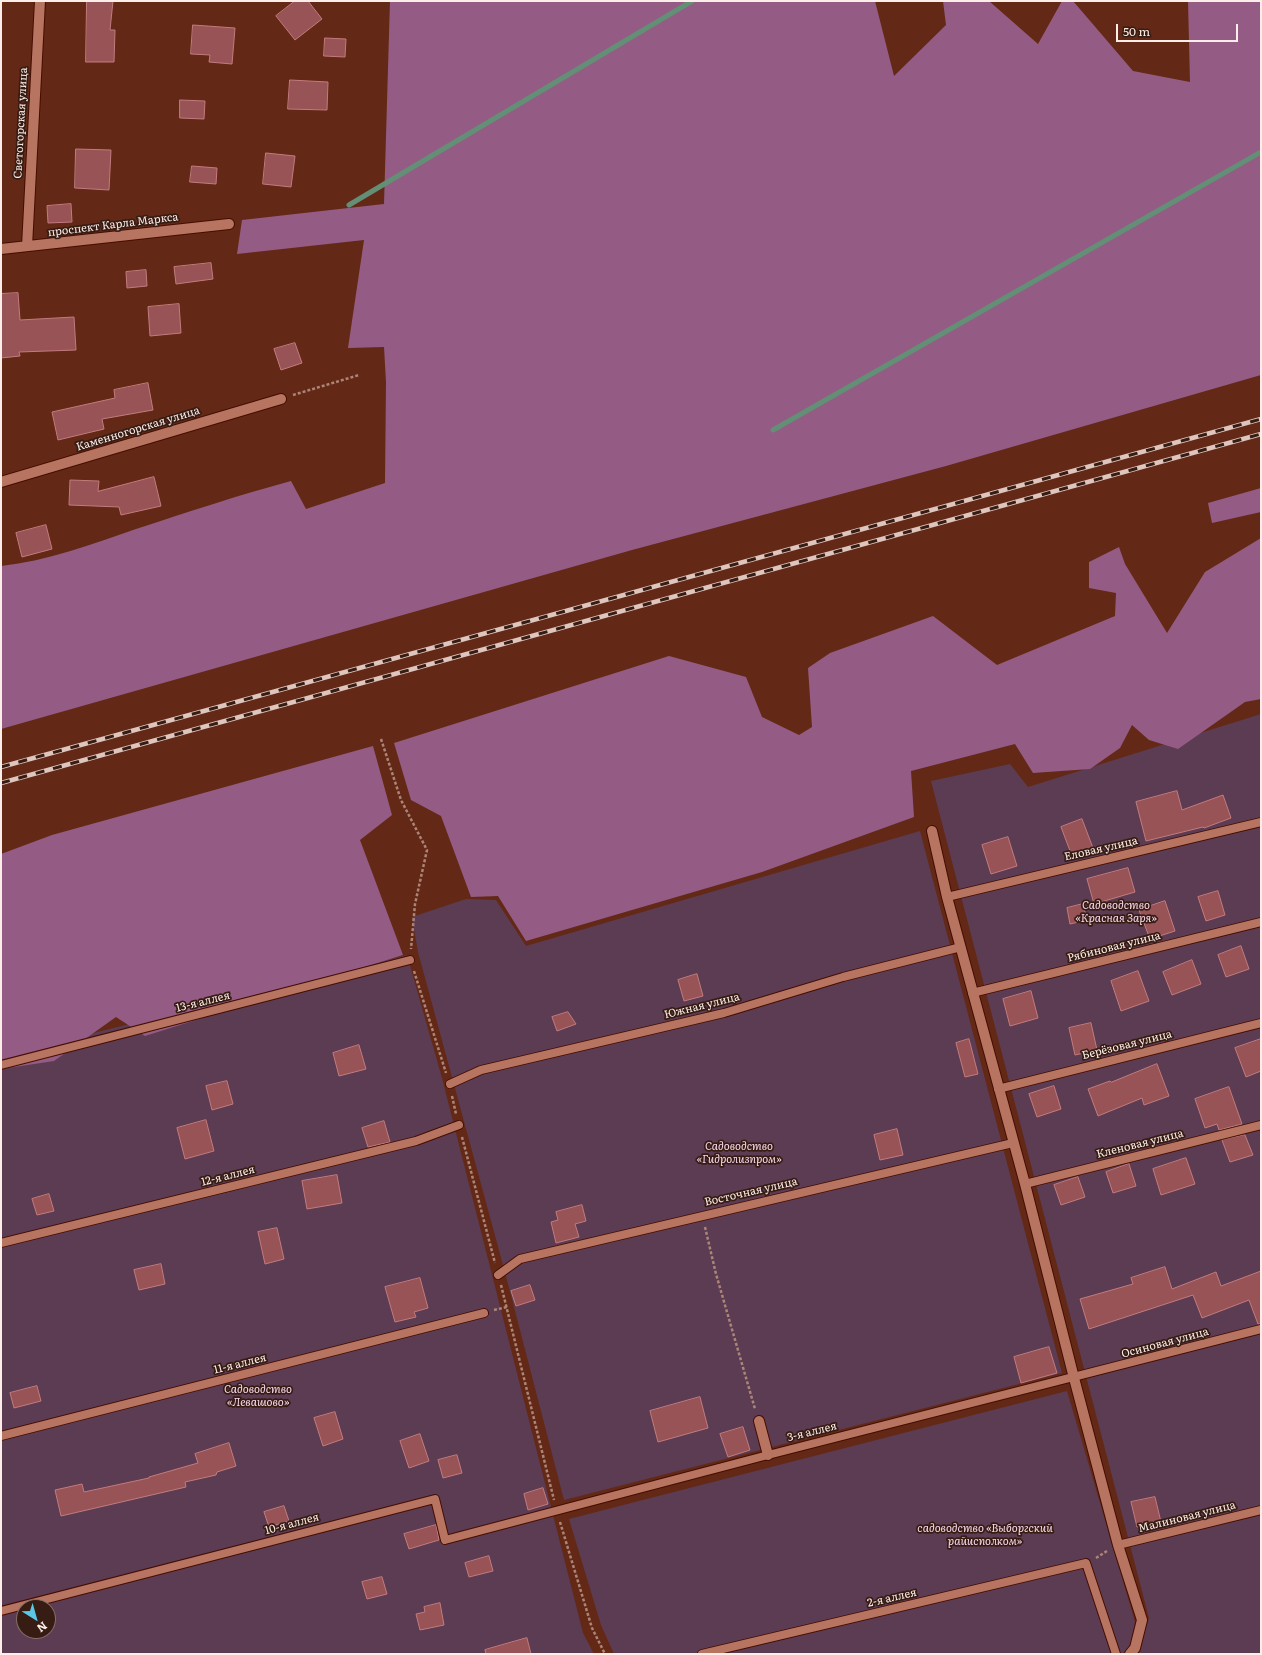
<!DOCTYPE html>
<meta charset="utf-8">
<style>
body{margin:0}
#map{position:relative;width:1262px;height:1655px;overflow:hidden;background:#632916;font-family:Literata,serif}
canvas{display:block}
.frame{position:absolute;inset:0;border:2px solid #fdeee9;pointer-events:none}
.north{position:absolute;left:16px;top:1599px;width:40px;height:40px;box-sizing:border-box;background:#361c13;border:1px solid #867069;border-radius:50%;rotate:143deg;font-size:11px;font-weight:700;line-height:16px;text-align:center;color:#fdeee9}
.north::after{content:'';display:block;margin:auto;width:14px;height:18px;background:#5ac8e5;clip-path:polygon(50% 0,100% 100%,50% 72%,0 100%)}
.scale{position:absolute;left:1116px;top:24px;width:122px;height:18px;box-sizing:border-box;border:2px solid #fdeee9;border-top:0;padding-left:5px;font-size:12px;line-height:14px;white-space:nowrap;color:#fdeee9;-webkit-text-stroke:3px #361c13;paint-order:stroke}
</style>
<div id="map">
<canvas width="1262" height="1655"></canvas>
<div class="frame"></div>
<div class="north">N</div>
<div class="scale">50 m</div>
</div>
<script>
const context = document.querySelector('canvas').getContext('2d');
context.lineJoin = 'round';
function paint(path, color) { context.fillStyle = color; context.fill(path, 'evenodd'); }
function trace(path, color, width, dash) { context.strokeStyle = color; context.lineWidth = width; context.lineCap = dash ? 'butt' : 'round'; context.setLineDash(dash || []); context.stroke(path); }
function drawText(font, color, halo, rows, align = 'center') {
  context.font = font + ' Literata,serif'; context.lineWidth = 3.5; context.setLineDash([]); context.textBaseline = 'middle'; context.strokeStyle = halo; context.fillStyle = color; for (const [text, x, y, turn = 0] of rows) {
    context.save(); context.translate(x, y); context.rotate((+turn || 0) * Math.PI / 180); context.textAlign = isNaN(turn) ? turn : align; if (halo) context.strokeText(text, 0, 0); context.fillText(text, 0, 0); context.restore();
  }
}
paint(new Path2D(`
 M1261,714V1654H1136L1139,1650L1149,1618L931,781L1010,764L1028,787Z
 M920,831L1062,1373L564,1500L506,1276L418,952L412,917L466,899L496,900L526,946Z
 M407,955L442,1078L583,1633L594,1654H1V1056ZM24,1607H48V1631H24Z
 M1067,1391L1135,1622L1130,1646L1123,1654H614L601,1625L569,1519Z`), '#5c3c53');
paint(new Path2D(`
 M390,1H875L894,76L946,25L943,1H989L1038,44L1062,1H1073L1133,71L1190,82L1188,1H1261V375L946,466L632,550L1,729V566C48,561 92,544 136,529C188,512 239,495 291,481L306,509L385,483L386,382L384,347L348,348L364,240L237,254L242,220L384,204Z
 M1261,488V512L1212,523L1208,503Z
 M1261,538V699L1245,702L1178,749L1149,740L1132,725L1120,748L1090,769L1033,773L1015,744L911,771L914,817L762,872L526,941L498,896L471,897L441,816L411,800L394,743L669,656L746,677L762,717L799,735L812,727L808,668L830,653L933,616L997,665L1115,616L1116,593L1089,588V562L1119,547L1125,564L1167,633L1205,572Z
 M373,746L392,815L360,840L403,955L145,1036L116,1017L54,1061L1,1069V854L52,835Z`), '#945c84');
trace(new Path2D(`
 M349,205L692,1
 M773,430L1261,152`), '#628f75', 5);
const building = new Path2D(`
 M87,1H113L110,30H115L114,62H86Z
 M295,1H308L322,19L295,40L276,16Z
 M193,25L235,28L232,64L209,62L210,55L191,54Z
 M325,38L346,39L345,57L324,56Z
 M290,80L328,82L327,110L288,109Z
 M180,100L205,101L204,119L180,118Z
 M76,149L111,150L109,190L75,188Z
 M266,153L295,156L291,187L263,184Z
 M192,166L217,168L216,184L190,182Z
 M71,204L72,222L48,223L47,206Z
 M211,263L213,279L176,284L174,267Z
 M146,270L147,286L127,288L126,272Z
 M18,293L20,320L74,317L76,350L19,352L20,356L1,358V294Z
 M179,304L181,333L150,336L148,307Z
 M295,343L302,363L281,370L274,349Z
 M148,383L153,410L102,419L104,429L58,440L52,412L115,398L114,390Z
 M154,477L161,506L121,515L119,507L69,505L70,480L99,481L98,491Z
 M46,525L52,549L22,557L16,533Z
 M1177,791L1182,810L1223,795L1231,818L1204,828L1203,827L1146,841L1136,802Z
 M1082,819L1093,848L1072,856L1061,827Z
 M1008,837L1017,866L991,874L982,845Z
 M1128,868L1135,892L1094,904L1087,879Z
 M1218,891L1225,915L1206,921L1198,897Z
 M1165,901L1175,931L1150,939L1139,910Z
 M1083,904L1087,920L1070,924L1067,908Z
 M1241,946L1249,969L1226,977L1218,955Z
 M1192,960L1201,984L1172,995L1163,972Z
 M1138,971L1149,1001L1121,1011L1111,981Z
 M697,974L703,996L684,1001L678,980Z
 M1031,991L1038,1018L1010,1026L1003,999Z
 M568,1012L576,1024L557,1031L552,1017Z
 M1091,1023L1097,1050L1075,1055L1069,1028Z
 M969,1039L978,1074L965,1077L956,1043Z
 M1261,1039V1071L1246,1077L1235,1048Z
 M359,1045L366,1069L339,1076L333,1053Z
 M1157,1064L1169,1096L1144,1105L1142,1098L1098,1116L1088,1089L1110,1081L1111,1082Z
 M227,1081L233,1104L212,1110L206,1086Z
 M1054,1086L1061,1109L1037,1117L1029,1094Z
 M1229,1087L1242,1124L1219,1130L1217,1124L1205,1128L1195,1099Z
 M206,1120L214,1151L185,1159L177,1128Z
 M384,1121L390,1142L368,1147L362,1128Z
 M897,1129L903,1155L880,1160L874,1135Z
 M1245,1135L1253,1155L1230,1162L1222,1140Z
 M1186,1158L1195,1184L1161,1195L1153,1169Z
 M1129,1164L1136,1186L1113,1193L1106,1172Z
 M337,1175L342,1203L307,1209L302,1181Z
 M1078,1177L1085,1197L1061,1205L1054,1185Z
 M49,1194L54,1211L37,1215L32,1199Z
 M582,1205L586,1221L575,1224L579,1237L556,1243L551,1222L558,1220L556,1212Z
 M277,1228L284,1259L265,1264L258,1232Z
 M161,1264L165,1284L139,1290L134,1270Z
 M1165,1267L1172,1289L1216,1272L1221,1286L1261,1271V1324H1258L1249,1300L1202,1318L1193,1295L1089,1329L1080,1299L1133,1284L1131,1278Z
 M420,1278L428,1308L414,1312L416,1317L395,1322L385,1287Z
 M530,1285L535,1300L516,1306L511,1291Z
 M1049,1347L1057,1373L1021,1383L1014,1357Z
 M37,1386L41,1401L14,1408L10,1393Z
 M700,1397L708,1428L658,1442L650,1411Z
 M335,1412L343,1439L323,1446L314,1418Z
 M743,1427L750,1450L728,1457L720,1434Z
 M420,1434L429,1461L409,1468L400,1441Z
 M229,1443L236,1466L217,1472L216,1475L185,1482L186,1487L61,1516L55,1490L82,1484L84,1492L149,1478V1477L198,1463L195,1454Z
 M457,1455L462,1473L443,1478L438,1460Z
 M543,1488L548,1504L528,1510L524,1494Z
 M1155,1497L1161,1522L1137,1527L1131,1502Z
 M284,1506L289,1521L269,1527L264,1512Z
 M436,1525L439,1540L409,1549L404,1534Z
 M489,1556L493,1571L469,1577L465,1563Z
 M382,1577L387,1594L367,1599L362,1582Z
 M440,1603L444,1625L420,1630L416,1614L425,1612L424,1607Z
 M527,1638L531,1654H486L485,1650Z`);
paint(building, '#975356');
trace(building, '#c37b7d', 1);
const service = new Path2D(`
 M947,897L1261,822
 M972,993L1261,922
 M1,1065L410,960
 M450,1084L481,1070L724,1013L843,977L961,947
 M998,1089L1261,1023
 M1025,1184L1261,1125
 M1,1243L416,1141L459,1125
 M498,1275L520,1259L1013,1143
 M1,1436L484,1313
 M1118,1545L1261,1510
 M1,1611L435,1499L445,1540L768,1455L1261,1329
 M702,1654L1086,1563L1116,1654`);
const minor = new Path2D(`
 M27,246L40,1
 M1,249L229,224
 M1,482L281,399
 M932,831L947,897L1025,1184L1074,1378L1118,1545L1142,1620L1135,1648L1130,1654
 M759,1421L768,1455`);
trace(service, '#450d00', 10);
trace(minor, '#450d00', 12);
trace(new Path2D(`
 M293,395L359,375
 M381,739L401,800L427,850L415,904L411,949
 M414,971L446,1073
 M452,1096L456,1114
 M462,1137L495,1263
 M705,1227L716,1274L755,1409
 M501,1285L554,1500
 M494,1310L507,1307
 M560,1522L592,1628L605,1654
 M1096,1558L1107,1551`), '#ab8578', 2.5, [3, 2]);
trace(service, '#b77460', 8);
trace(minor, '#b77460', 10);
const rail = new Path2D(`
 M1,767L1261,419
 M1,783L1261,434`);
trace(rail, '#dec6be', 4.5);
trace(rail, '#361c13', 3, [9]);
drawText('11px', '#fdeee9', '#361c13', [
 ["Светогорская улица",21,123,-87],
 ["проспект Карла Маркса",113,225,-7],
 ["Каменногорская улица",138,429,-17],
 ["Еловая улица",1101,849,-13],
 ["Рябиновая улица",1114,947,-14],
 ["13-я аллея",203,1002,-14],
 ["Южная улица",702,1006,-14],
 ["Берёзовая улица",1127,1045,-14],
 ["Кленовая улица",1140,1144,-14],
 ["12-я аллея",228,1176,-14],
 ["Восточная улица",751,1192,-13],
 ["Осиновая улица",1165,1343,-15],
 ["11-я аллея",240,1364,-14],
 ["3-я аллея",812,1432,-14],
 ["Малиновая улица",1187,1517,-14],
 ["10-я аллея",292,1524,-15],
 ["2-я аллея",892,1598,-13]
]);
drawText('italic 11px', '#f9d7ee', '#361c13', [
 ["Садоводство",1116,906],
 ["«Красная Заря»",1116,919],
 ["Садоводство",739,1147],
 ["«Гидролизпром»",739,1160],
 ["Садоводство",258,1390],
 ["«Левашово»",258,1403],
 ["садоводство «Выборгский",985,1529],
 ["райисполком»",985,1542]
]);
</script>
